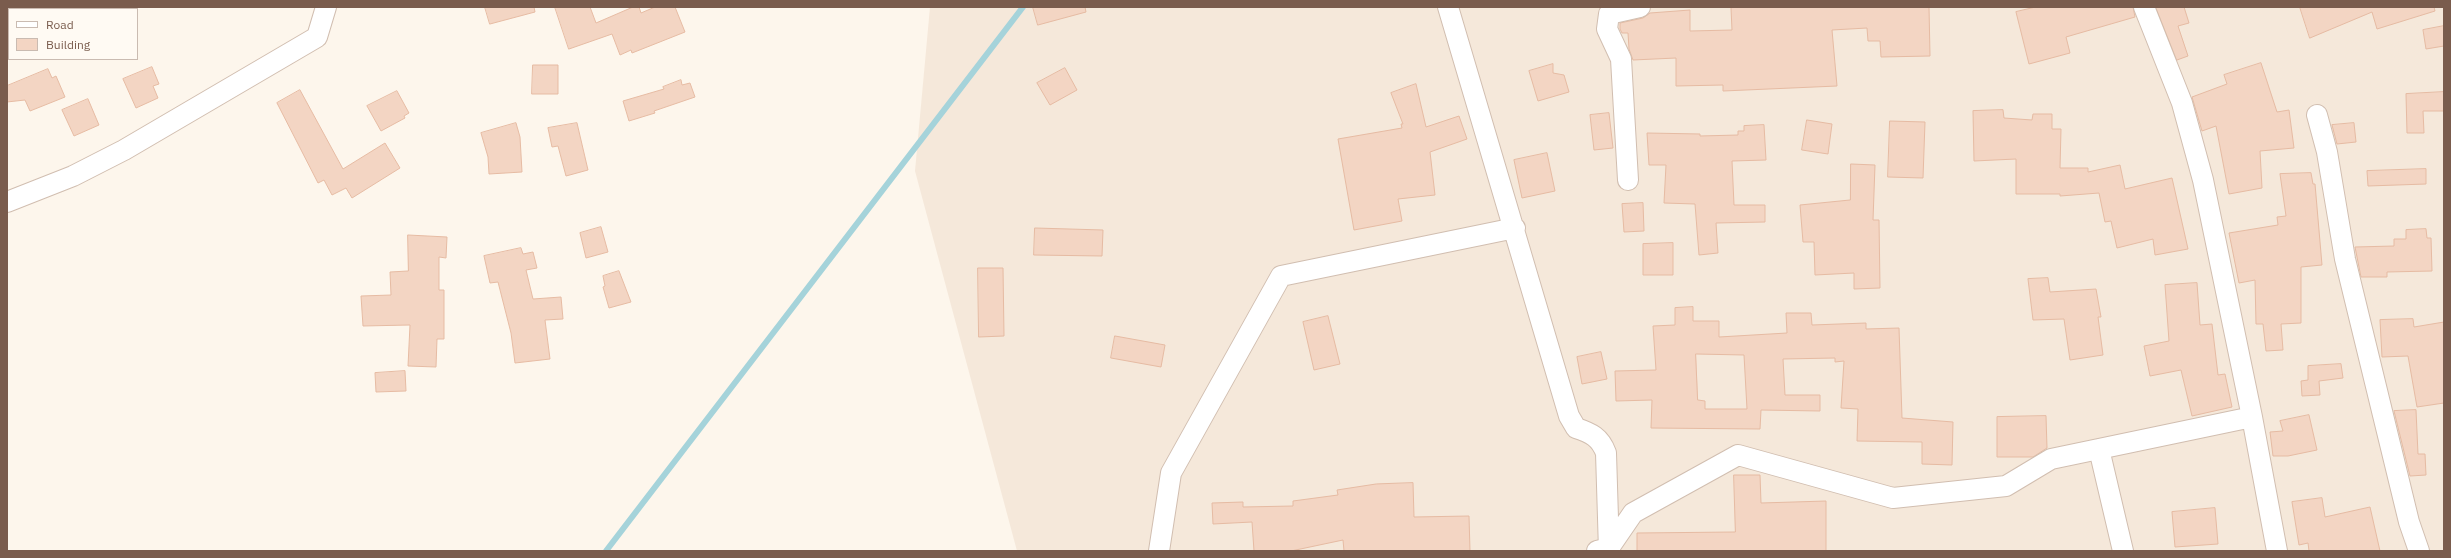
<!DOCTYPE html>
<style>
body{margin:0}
#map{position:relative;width:2451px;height:558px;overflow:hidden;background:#fdf6ec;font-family:"IBM Plex Sans",sans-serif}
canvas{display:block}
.frame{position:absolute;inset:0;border:8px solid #7a5c4d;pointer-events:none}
.legend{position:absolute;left:8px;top:8px;width:130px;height:52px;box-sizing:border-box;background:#fffaf3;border:1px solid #cabbb1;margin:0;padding:5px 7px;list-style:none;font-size:12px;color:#7a5c4d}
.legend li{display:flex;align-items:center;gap:8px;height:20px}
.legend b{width:20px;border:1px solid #cabbb1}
</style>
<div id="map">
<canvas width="2451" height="558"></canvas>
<div class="frame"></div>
<ul class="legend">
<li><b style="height:5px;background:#fff"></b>Road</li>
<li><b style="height:11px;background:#f3d5c3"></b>Building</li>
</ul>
</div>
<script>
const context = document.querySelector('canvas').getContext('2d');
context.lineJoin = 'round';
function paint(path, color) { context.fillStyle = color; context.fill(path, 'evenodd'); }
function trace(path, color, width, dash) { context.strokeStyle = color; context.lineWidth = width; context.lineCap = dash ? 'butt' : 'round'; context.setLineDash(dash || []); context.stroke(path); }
paint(new Path2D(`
 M930,7H2444V551H1017L915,171Z`), '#f5e8da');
trace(new Path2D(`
 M606,551L1023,7`), '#a5d3da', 6);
const building = new Path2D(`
 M485,7H534L535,12L490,24Z
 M555,7H590L596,23L633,7H639L641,13L655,7H675L685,32L632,53L631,50L620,55L612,34L569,49Z
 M1033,7H1085L1086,12L1038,25Z
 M1753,7H1929L1930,56L1881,57L1880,41H1868L1867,28L1832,30L1837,86L1723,91V85L1676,86V58L1633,60L1629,49L1628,33H1622L1620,29V23L1643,18L1650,13L1690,10V31L1732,30L1731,8Z
 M2036,7H2133L2135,17L2066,37L2070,53L2029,64L2016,12Z
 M2156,7H2184L2189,23L2178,26L2188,56L2177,60Z
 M2300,7H2434L2435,11L2377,29L2372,12L2310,38Z
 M2444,26V46L2426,49L2423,30Z
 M2261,63L2277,112L2289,110L2294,148L2260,151L2262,188L2229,194L2216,126L2202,131L2192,97L2227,84L2224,75Z
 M1553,64V73L1564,75L1569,92L1538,101L1529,71Z
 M533,65H558V94H532Z
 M152,67L159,84L153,86L158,98L136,108L123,79Z
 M1065,68L1077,90L1050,105L1037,83Z
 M48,69L52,78L56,76L65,97L30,111L25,100L7,102V86Z
 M681,80L682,85L690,83L695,97L654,111L655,113L629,121L623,101L664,89L663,87Z
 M1416,84L1426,127L1459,116L1467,139L1430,152L1435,195L1398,199L1402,221L1354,230L1338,139L1402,128L1401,124H1403L1391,93Z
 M300,90L343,169L385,143L400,168L352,198L346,188L332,195L324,180L318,183L277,103Z
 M397,91L409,113L404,116L405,118L381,131L367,106Z
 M2444,92V111H2423L2424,133H2407L2406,94Z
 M88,99L99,125L74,136L62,110Z
 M2003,110L2004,118L2032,120L2033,114H2052V129H2061L2060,168H2088V172L2120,165L2125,189L2172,178L2188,249L2155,255L2153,239L2117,248L2111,221L2105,222L2099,193L2060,196V194H2016V159L1974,161L1973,111Z
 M1609,113L1613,148L1594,150L1590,115Z
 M1807,120L1832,124L1828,154L1802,150Z
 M1890,121L1925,122L1923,178L1888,177Z
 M516,123L520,137L522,172L489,174L488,157L481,133Z
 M577,123L588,170L566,176L558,146L552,147L548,128Z
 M2354,123L2356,142L2337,144L2332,125Z
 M1764,125L1766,160L1732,161L1734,205H1765V222L1716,223L1718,253L1699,255L1695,204L1664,203L1666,165H1649L1647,133L1700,134V136L1738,135V131H1744V126Z
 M1547,153L1555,191L1522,198L1514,160Z
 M1851,164L1875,165L1873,220H1879L1880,288L1854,289V273L1815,275L1814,242H1803L1800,205L1850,200Z
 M2426,169V184L2368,186L2367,171Z
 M2311,173L2313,184H2315L2322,265L2301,267V323L2281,324L2283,350L2266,351L2263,324H2256L2255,280L2239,283L2229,233L2278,225L2277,217L2286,216L2280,174Z
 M1643,203L1644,231L1624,232L1622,204Z
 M601,227L608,252L586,258L580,233Z
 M1035,228L1103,230L1102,256L1034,255Z
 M2426,229L2427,238H2431L2432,271L2387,272V277H2361L2355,247L2394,246V239H2406V230Z
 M408,235L447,237L446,258L439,257V290H444V339H437L436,367L408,366L410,325L363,326L361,296L391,295L390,272L408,271Z
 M1673,243V275H1643V244Z
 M521,248L523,254L533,252L537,268L526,270L533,299L561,297L563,319L545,320L550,359L515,363L511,333L498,282L490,283L484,256Z
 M978,268H1003L1004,336L979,337Z
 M619,271L631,302L609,308L603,287L605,286L603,276Z
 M2048,278L2050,292L2096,289L2101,317H2098L2103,355L2070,360L2064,319L2033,320L2028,279Z
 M2197,283L2200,325L2212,324L2218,375L2225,374L2232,407L2192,416L2181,370L2150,376L2144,346L2169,341L2165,285Z
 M1693,307V321H1719V337L1787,333L1786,313H1811L1812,325L1866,323V329L1899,328L1902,418L1953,422L1952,465L1922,464V442L1857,441L1858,409L1841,408L1844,361L1835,362V358L1783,359L1785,395H1820V411L1761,410L1760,429L1651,428L1652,400L1616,401L1615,371L1656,370L1653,326L1675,325V308ZM1696,354L1744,355L1747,409H1705V401L1698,400Z
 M1328,316L1340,364L1314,370L1303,322Z
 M2413,319L2414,327L2444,322V403L2417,407L2408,356L2382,357L2380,320Z
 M1115,336L1165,345L1161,367L1111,358Z
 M1601,352L1607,379L1582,384L1577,357Z
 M2341,364L2343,378L2319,381L2320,395L2302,396L2301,381L2308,380V366Z
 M405,371L406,391L376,392L375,373Z
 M2416,410L2418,454H2425L2426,475L2410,476L2394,411Z
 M2309,415L2317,450L2288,456H2273L2270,432L2283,431L2280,421Z
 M2046,416L2047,448L2033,457H1997V417Z
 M1734,475H1760L1761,503L1826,501V551H1637V533L1735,532Z
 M1413,483L1414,517L1469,516L1470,551H1344L1343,540L1291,551H1254L1252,522L1213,524L1212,503L1243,502V507L1293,506V501L1338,495L1337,490L1376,484Z
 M2322,498L2325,517L2370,507L2380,551H2309L2308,543L2299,545L2292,502Z
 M2215,508L2218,544L2175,547L2172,512Z`);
paint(building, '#f3d5c3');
trace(building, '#e6bba3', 1);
const minor = new Path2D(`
 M1448,7L1569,416L1576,428C1591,433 1600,437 1606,453L1609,551
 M2144,7L2182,103L2203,180L2252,417L2277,551
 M2317,115L2327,152L2345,259L2409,522L2419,551
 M1628,180L1621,59L1607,29L1609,14L1640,7
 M7,202L73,176L124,150L317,37L326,7
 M2099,449L2123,551
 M1159,551L1171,473L1281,276L1515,228
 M1597,551L1609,548L1633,513L1738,455L1893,498L2006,486L2051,459L2252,417`);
trace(minor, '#d1beb0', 22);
trace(minor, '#fff', 20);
</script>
